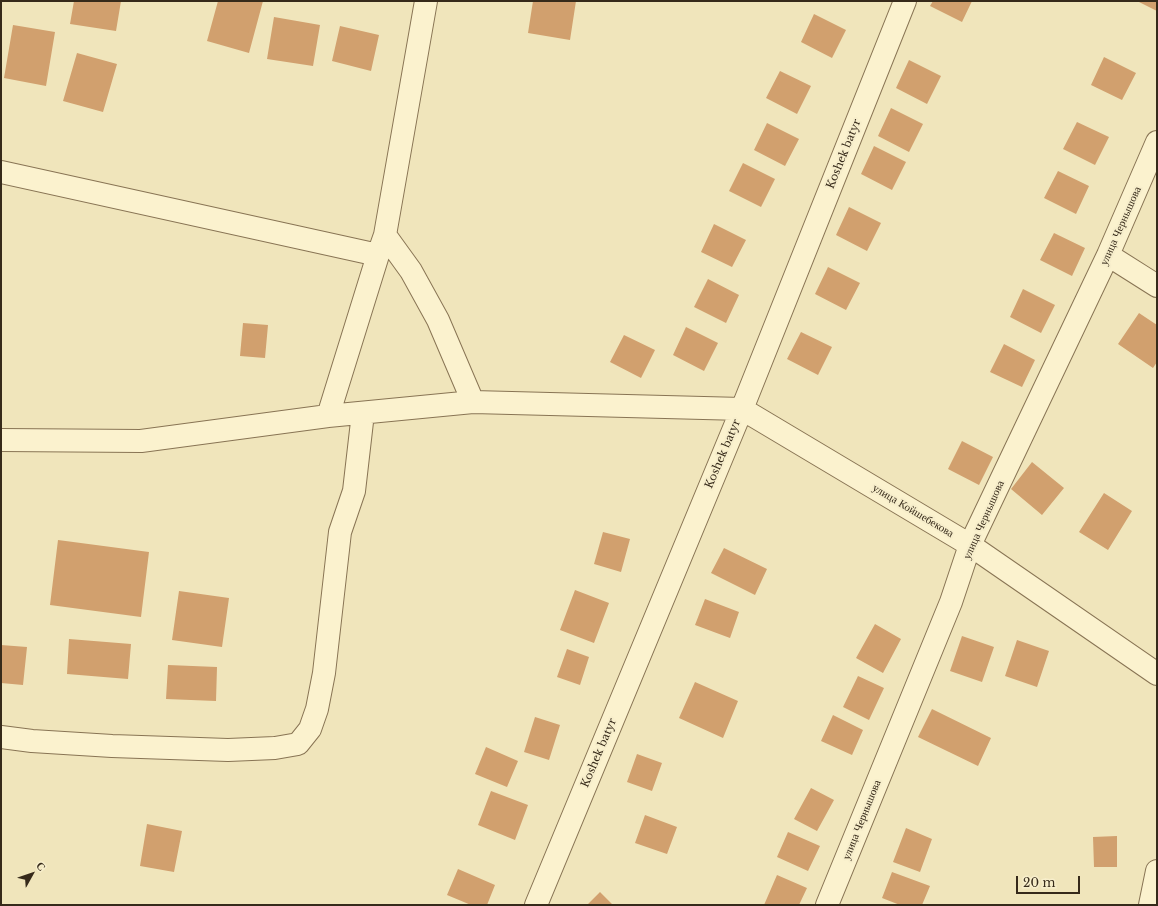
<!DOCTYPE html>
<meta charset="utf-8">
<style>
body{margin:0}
#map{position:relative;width:1158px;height:906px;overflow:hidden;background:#f0e5bb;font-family:"Libre Baskerville",serif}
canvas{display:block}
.frame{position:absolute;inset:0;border:2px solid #362a1a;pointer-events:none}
.north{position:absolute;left:12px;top:854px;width:40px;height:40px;-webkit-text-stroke:3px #f7eecb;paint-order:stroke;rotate:50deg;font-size:11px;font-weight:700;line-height:16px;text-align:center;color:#362a1a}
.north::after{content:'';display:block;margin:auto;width:14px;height:18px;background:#362a1a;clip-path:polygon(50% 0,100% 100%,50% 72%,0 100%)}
.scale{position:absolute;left:1016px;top:876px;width:64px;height:18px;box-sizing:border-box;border:2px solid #362a1a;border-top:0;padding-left:5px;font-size:12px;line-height:14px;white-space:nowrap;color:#362a1a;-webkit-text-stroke:3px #f7eecb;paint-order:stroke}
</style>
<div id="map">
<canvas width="1158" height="906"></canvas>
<div class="frame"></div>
<div class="north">С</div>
<div class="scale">20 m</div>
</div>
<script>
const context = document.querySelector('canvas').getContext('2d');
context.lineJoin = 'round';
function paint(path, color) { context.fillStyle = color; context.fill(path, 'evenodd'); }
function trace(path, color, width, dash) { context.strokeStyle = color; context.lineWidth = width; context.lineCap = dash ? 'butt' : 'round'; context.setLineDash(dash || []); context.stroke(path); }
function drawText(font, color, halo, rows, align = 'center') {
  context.font = font + ' "Libre Baskerville",serif'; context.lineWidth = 4; context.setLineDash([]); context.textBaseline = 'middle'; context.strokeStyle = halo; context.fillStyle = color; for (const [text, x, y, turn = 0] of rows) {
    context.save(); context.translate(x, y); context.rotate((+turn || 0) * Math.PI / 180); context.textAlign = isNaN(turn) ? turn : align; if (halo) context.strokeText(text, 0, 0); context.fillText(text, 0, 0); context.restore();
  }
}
paint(new Path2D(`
 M74,1H121L116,31L70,24Z
 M218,1H263L249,53L207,41Z
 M533,1H576L570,40L528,33Z
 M933,1H972L962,22L930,6Z
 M1137,1H1157V11Z
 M814,14L846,30L832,58L801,42Z
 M274,17L320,25L313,66L267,59Z
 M13,25L55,32L46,86L4,78Z
 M340,26L379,35L371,71L332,61Z
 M77,53L117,64L103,112L63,101Z
 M1104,57L1136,73L1122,100L1091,85Z
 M909,60L941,76L927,104L896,88Z
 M780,71L811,86L797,114L766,98Z
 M891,108L923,124L909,152L878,136Z
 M1077,122L1109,137L1095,165L1063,149Z
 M767,123L799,139L785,166L754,150Z
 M874,146L906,162L892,190L861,174Z
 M743,163L775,179L761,207L729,191Z
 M1058,171L1089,186L1076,214L1044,198Z
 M849,207L881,223L867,251L836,235Z
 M714,224L746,240L732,267L701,252Z
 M1054,233L1085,248L1072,276L1040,260Z
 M828,267L860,283L846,310L815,294Z
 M708,279L739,295L726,323L694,307Z
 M1023,289L1055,305L1041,333L1010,317Z
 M1139,313L1157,325V362L1153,368L1118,344Z
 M243,323L268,325L265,358L240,356Z
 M686,327L718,343L704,371L673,355Z
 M801,332L832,347L818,375L787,359Z
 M624,335L655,350L641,378L610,362Z
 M1004,344L1035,360L1022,387L990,372Z
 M962,441L993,457L979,485L948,469Z
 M1032,462L1064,488L1042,515L1011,489Z
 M1104,493L1132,511L1108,550L1079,532Z
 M603,532L630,539L621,572L594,564Z
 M58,540L149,552L141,617L50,605Z
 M724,548L767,569L755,595L711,573Z
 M575,590L609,603L594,643L560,630Z
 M179,591L229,598L222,647L172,640Z
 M705,599L739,612L730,638L695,625Z
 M875,624L901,639L883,673L856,658Z
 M962,636L994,647L982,682L950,671Z
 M69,639L131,644L128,679L67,674Z
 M1017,640L1049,651L1037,687L1005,676Z
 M1,645L27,647L23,685L1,683Z
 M567,649L589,657L580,685L557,677Z
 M168,665L217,667L216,701L166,699Z
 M858,676L884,688L869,720L843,707Z
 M695,682L738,701L723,738L679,718Z
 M932,709L991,738L978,766L918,737Z
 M833,715L863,730L852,755L821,741Z
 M535,717L560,725L549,760L524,752Z
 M486,747L518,761L507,787L475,774Z
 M637,754L662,763L652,791L627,782Z
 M811,788L834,800L817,831L794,819Z
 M491,791L528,805L515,840L478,825Z
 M645,815L677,827L667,854L635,843Z
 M147,824L182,831L174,872L140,866Z
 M906,828L932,839L920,872L893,862Z
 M788,832L820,846L808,871L777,857Z
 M1117,836V867H1094L1093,837Z
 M458,869L495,885L487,905H471L447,895Z
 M892,872L930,886L922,905H900L882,898Z
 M777,875L807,888L799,905H764Z
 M600,892L613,905H587Z`), '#d1a06e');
const minor = new Path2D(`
 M1,172L378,255L385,235L426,1
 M385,235L411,271L438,320L473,402
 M1108,255L1157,286
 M328,416L378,255
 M1,440L141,441L328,416L473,402L742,409L970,545L1157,674
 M1,737L32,741L112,746L228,750L275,748L298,744L310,729L317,709L324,673L340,532L354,491L363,413
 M536,905L742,409L905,1
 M827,905L951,602L970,545L1108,255L1157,142
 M1150,905L1157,871`);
trace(minor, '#887454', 24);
trace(minor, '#fbf2ce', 22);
drawText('11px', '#362a1a', '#f7eecb', [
 ["Koshek batyr",844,154,-68],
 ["улица Чернышова",1121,226,-66],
 ["Koshek batyr",723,454,-67],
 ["улица Койшебекова",913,511,31],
 ["улица Чернышова",984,520,-66],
 ["Koshek batyr",599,753,-67],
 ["улица Чернышова",862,820,-68]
]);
</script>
